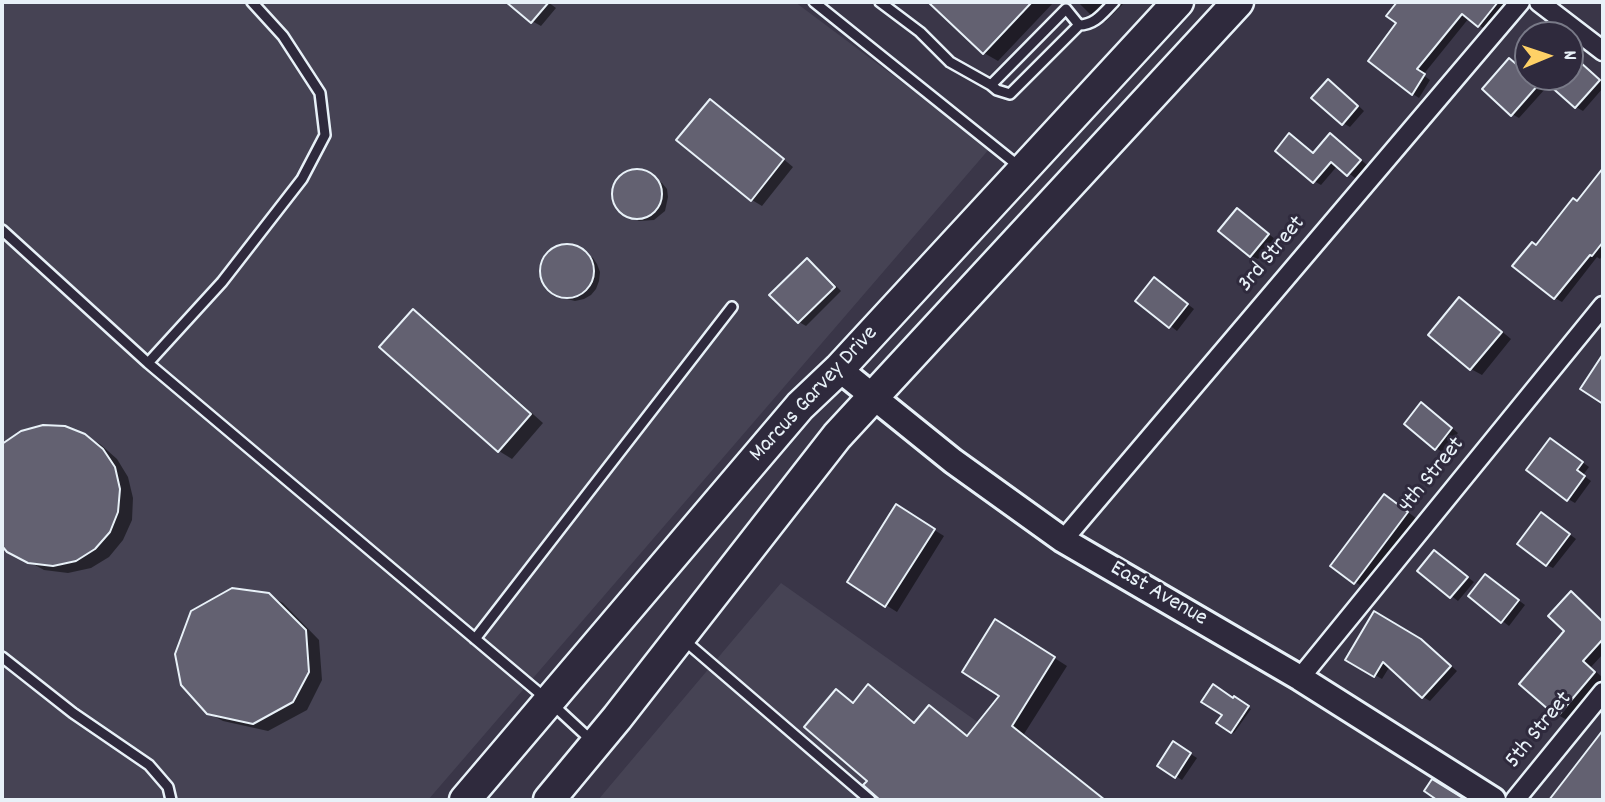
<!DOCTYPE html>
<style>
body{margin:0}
#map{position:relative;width:1605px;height:802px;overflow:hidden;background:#3a3648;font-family:Dekko,sans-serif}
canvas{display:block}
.frame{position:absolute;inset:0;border:4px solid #e8f1f8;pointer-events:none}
.north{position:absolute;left:1514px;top:21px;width:70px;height:70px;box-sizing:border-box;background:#2f2a3d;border:2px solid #797a88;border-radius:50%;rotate:88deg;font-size:19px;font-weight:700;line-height:28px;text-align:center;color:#e8f1f8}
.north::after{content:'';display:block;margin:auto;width:24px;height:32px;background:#ffd166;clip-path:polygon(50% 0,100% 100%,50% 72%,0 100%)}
</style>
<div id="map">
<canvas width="1605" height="802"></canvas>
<div class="frame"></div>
<div class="north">N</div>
</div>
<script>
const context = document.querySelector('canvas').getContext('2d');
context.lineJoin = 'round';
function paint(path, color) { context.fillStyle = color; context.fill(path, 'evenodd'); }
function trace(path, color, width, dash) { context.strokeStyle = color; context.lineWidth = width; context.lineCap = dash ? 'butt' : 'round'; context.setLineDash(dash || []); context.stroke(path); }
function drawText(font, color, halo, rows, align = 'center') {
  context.font = font + ' Dekko,sans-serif'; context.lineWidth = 6; context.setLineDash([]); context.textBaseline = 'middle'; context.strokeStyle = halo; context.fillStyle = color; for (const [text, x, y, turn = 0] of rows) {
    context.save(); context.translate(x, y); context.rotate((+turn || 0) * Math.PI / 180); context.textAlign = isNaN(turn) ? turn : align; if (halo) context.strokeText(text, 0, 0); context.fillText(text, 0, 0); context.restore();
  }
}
paint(new Path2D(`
 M2,2H795L990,148L428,800H2Z
 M781,583L1088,800H598Z`), '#464354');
paint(new Path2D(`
 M509,2H548L556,8L541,26L532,21Z
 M931,2H1054L998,61L984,53Z
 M1078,2H1125L1105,22L1090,14Z
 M1400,2H1507L1486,30L1469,18L1423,75L1430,80L1419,98L1413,94L1398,23L1389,15Z
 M1509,60L1528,74V77H1531L1545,89L1519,118L1512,114Z
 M1583,64L1603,83V88L1583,111L1576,107L1561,77H1570V67Z
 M1329,81L1336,85L1364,111L1350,127L1343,123Z
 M710,101L721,107L793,167L762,206L752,200Z
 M1331,135L1338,139L1367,165L1355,178L1338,165L1321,185L1314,181V154Z
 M632,171H640L648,173L662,183L667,189L668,197L665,211L654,220L639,221L632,217L624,213L616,201L615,187L619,180L625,174Z
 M1603,171V254L1600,259L1597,257L1562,302L1555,298L1537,247L1578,203Z
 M1238,210L1275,239L1258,259L1251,256Z
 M562,246H570L578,248L593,258L597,264L600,272L599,281L596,289L591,295L584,299L575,301L567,299L552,291L546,285L543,277L542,269L544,261L554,249Z
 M807,260L814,264L841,291L806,326L799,322Z
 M1161,284L1194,309L1177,331L1138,301Z
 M1460,299L1470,305L1511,339L1482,375L1471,369Z
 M413,312L427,320L543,423L512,459L499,451Z
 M1428,408L1458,433L1442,452L1436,448Z
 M85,436L100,444L117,459L128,477L133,498L132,520L123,540L109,557L91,568L68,573L44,570L8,550L2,543V446Z
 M1558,444L1589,467L1583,475L1591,481L1575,503L1568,499Z
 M1395,502L1417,519L1365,588L1355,582Z
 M907,513L944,536L897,612L849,582Z
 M1548,518L1576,539L1553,568L1547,565Z
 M1435,552L1474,582L1458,601L1419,571Z
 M1486,576L1525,605L1509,626L1470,596Z
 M1571,593L1580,599L1603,621V654L1591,667L1603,678L1567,720L1558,715Z
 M268,595L283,603L319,640L322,680L307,710L268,731L223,721L208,713Z
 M1374,613L1429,646L1457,671L1430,701L1423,697L1390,666L1382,679L1347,659Z
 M1009,629L1067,666L1024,734L1106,800H883L866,785L869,781L837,691L855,703L869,687L882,694L916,723L929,707L942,715L969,736L1002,696Z
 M1235,699L1251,709L1234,733L1219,723Z
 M1601,736L1603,738V800H1551Z
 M1180,747L1197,758L1182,780L1159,765Z`), '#0007');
const building = new Path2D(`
 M506,2H549L531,23Z
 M928,2H1032L983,54Z
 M1397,2H1498L1478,27L1462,14L1417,69L1425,74L1412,95L1368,61L1396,23L1386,16Z
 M1570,53L1600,80L1575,108L1540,77H1570Z
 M1509,58L1528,74V77H1531L1539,84L1511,116L1482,89Z
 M1328,79L1358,106L1342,125L1311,98Z
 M710,99L784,159L751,201L676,140Z
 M1289,133L1313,153L1330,133L1361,160L1347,176L1331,162L1313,183L1275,151Z
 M1603,168V242L1592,256L1590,255L1554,299L1512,266L1532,242L1536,245L1573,198L1577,201Z
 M612 194a25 25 0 1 1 50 0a25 25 0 1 1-50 0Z
 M1237,208L1269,234L1250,257L1218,231Z
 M540 271a27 27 0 1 1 54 0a27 27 0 1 1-54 0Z
 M807,258L835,287L798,323L769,295Z
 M1154,277L1188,304L1169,328L1135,301Z
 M1459,297L1502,332L1470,370L1428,335Z
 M413,309L531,414L498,452L379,347Z
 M1603,354V404L1580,389Z
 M1421,402L1452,428L1435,450L1404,424Z
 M43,425L65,426L85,434L103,449L115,467L120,489L118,512L110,532L95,549L76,561L53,566L28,563L7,552L2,546V444L21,431Z
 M1550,438L1583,462L1577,470L1585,476L1567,501L1526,470Z
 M1384,494L1408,512L1354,584L1330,566Z
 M896,504L935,529L885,607L847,582Z
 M1541,512L1570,534L1546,566L1517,544Z
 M1434,550L1468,577L1450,598L1417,571Z
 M1485,574L1519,600L1501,623L1468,596Z
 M232,588L269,593L306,630L309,672L293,702L253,724L207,714L181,685L175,654L191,611Z
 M1571,591L1603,622V639L1583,661L1595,672L1557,717L1519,684L1564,631L1548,616Z
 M1374,611L1421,639L1451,666L1422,698L1383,662L1374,677L1345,660Z
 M995,619L1055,657L1012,726L1105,800H880L863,785L867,781L804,727L836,689L853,703L868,684L914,723L929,705L967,736L999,696L962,672Z
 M1213,684L1233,698L1234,696L1249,706L1231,733L1216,723L1222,715L1201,702Z
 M1603,730V800H1549Z
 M1173,741L1191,753L1175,778L1157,766Z
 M1432,779L1466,800H1437L1424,791Z`);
paint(building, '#636171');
trace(building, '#e8f1f8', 2);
const service = new Path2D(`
 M814,2L1021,168
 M880,2L920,32L950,62L991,85L997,90L1010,94L1079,25
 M991,85L1066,9L1079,25C1095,25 1103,13 1114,2
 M2,230L148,363L550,702L592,741
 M148,363L222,282L302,179L325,135L320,93L283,36L252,2
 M475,639L732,307
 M684,640L870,800
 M2,657L73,713L149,765L168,787L171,800`);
const minor = new Path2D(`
 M1539,2L1603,51
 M1063,540L1520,2
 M1300,678L1603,306
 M1515,800L1603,692`);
const secondary = new Path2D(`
 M839,369L953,461L1063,540L1300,678L1493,800`);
const trunk = new Path2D(`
 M465,800L800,406L839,369L1178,2
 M549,800L617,718L837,436L1238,2`);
trace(service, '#e8f1f8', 14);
trace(minor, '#e8f1f8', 23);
trace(secondary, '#e8f1f8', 30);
trace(trunk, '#e8f1f8', 35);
trace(service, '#2f2a3d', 9);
trace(minor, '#2f2a3d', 18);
trace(secondary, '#2f2a3d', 24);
trace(trunk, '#2f2a3d', 30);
drawText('23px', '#e8f1f8', '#2f2a3d', [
 ["3rd Street",1273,255,-50],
 ["Marcus Garvey Drive",815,395,-47],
 ["4th Street",1433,476,-51],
 ["East Avenue",1158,595,30],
 ["5th Street",1540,731,-51]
]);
</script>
